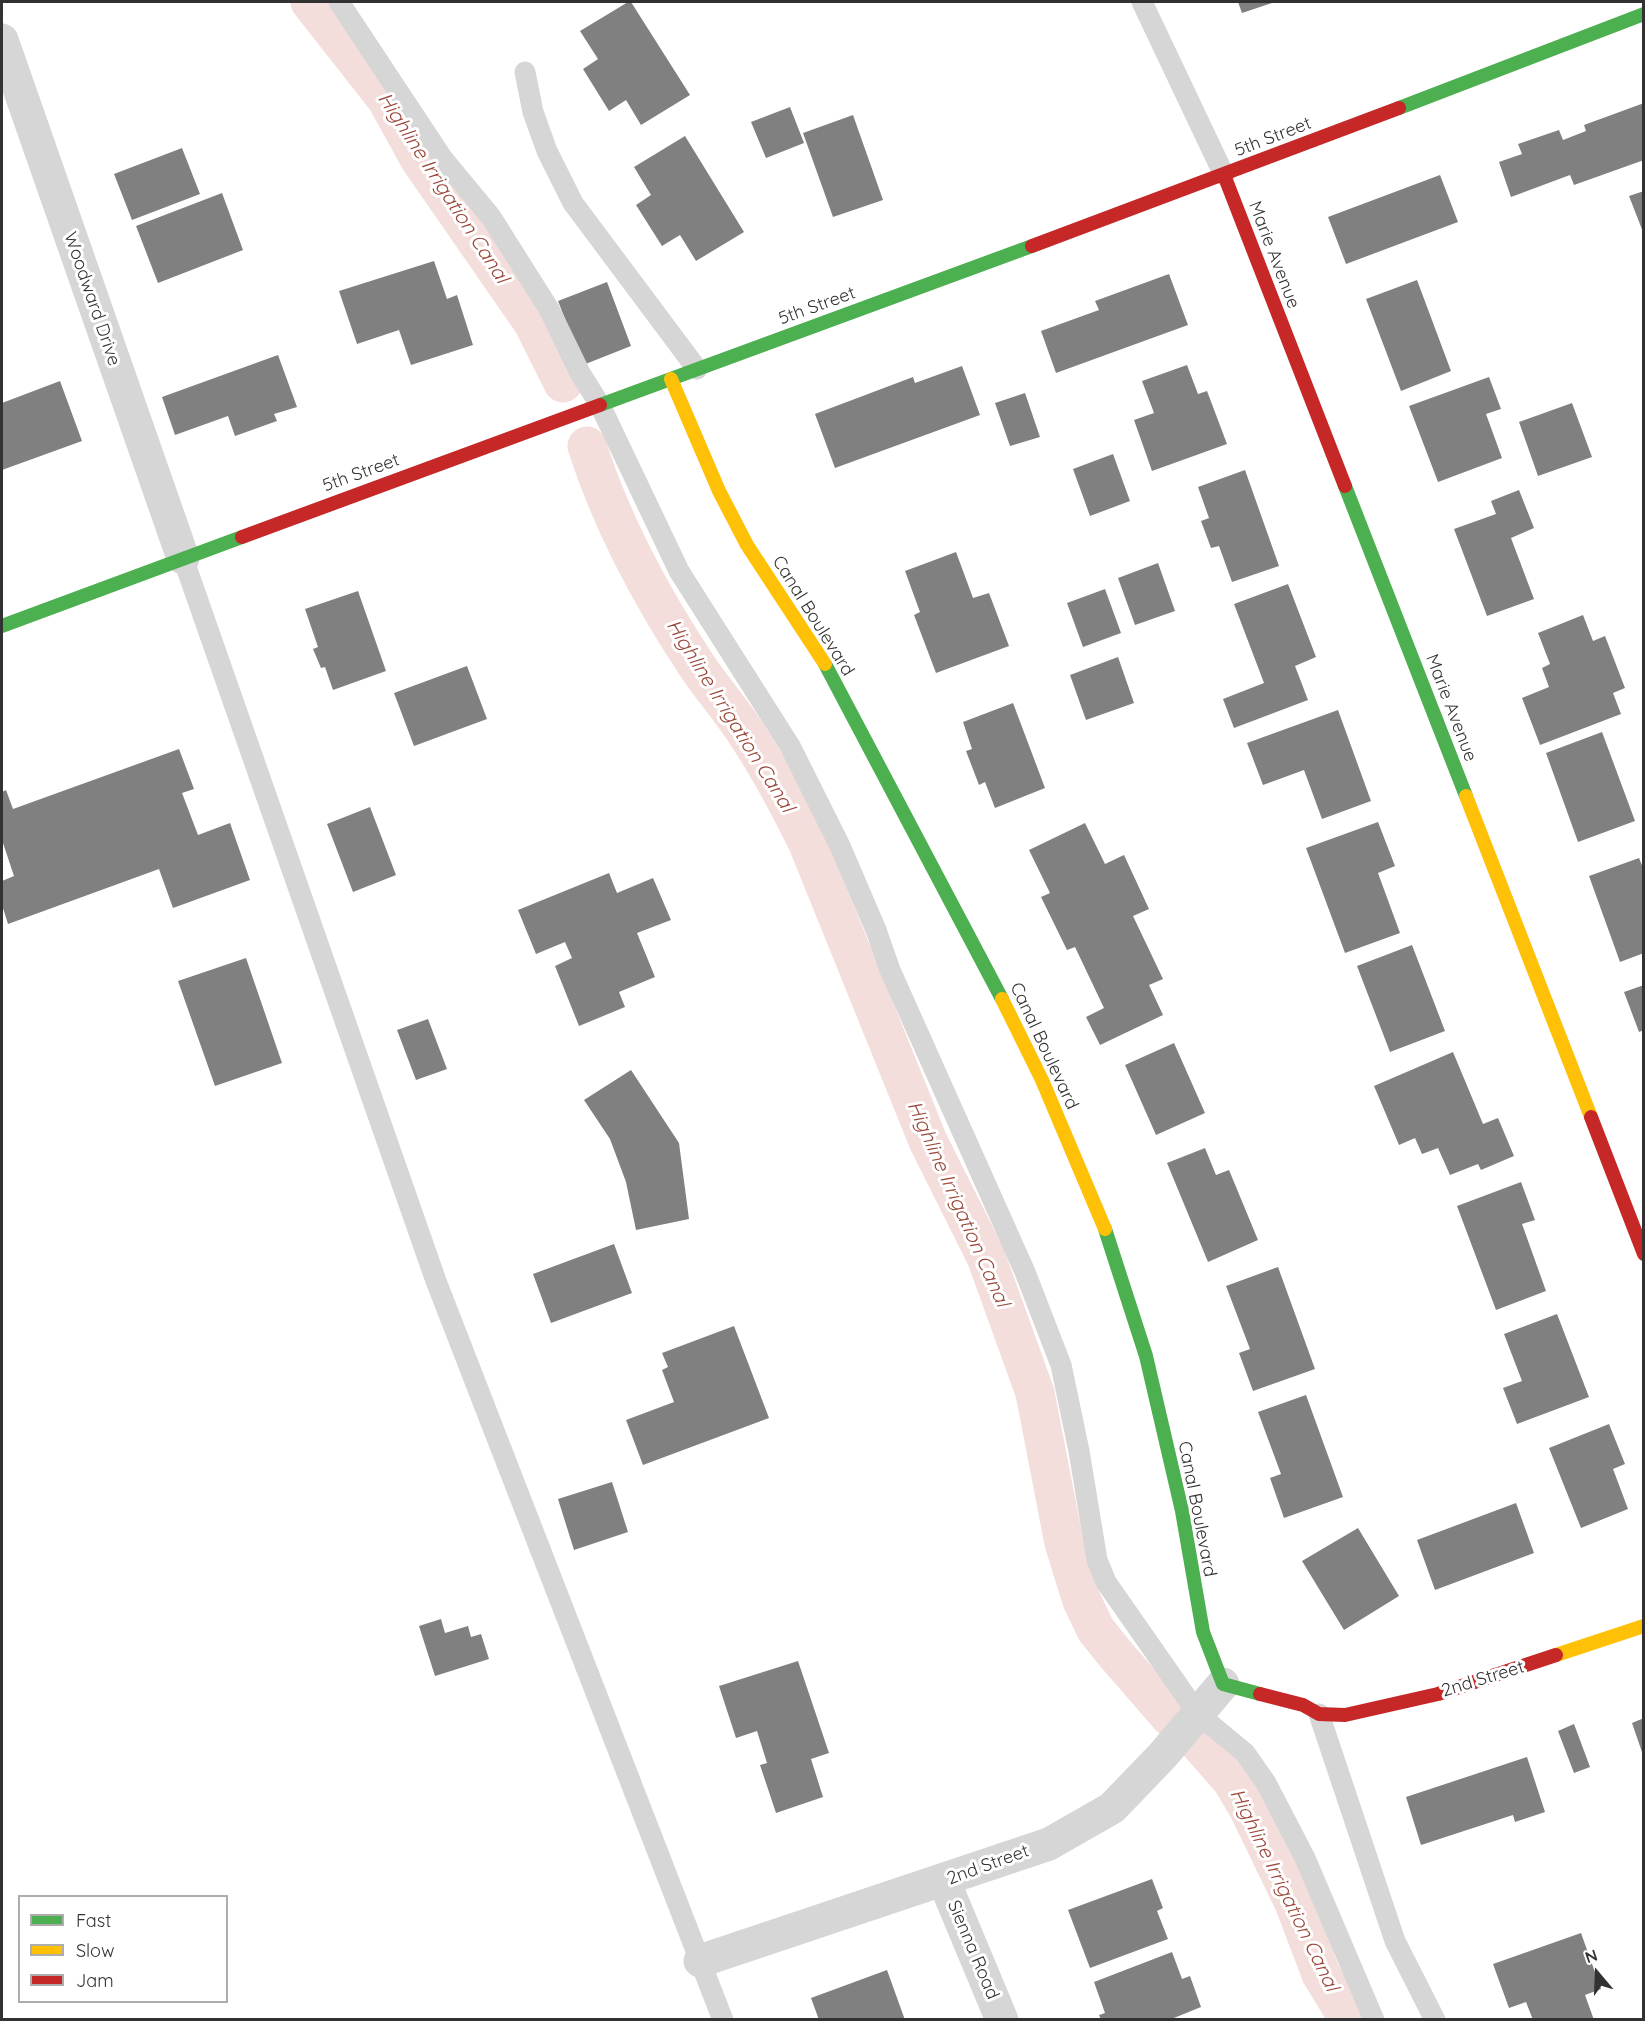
<!DOCTYPE html>
<style>
body{margin:0}
#map{position:relative;width:1645px;height:2021px;overflow:hidden;background:#fff;font-family:Quicksand,sans-serif}
canvas{display:block}
.frame{position:absolute;inset:0;border:3px solid #323232;pointer-events:none}
.legend{position:absolute;left:18px;top:1895px;width:210px;height:108px;box-sizing:border-box;background:#fff;border:2px solid #adadad;margin:0;padding:8px 10px;list-style:none;font-size:18px;color:#323232}
.legend li{display:flex;align-items:center;gap:12px;height:30px}
.legend b{width:30px;border:2px solid #adadad}
.north{position:absolute;left:1567px;top:1943px;width:60px;height:60px;-webkit-text-stroke:4px #fff;paint-order:stroke;rotate:341deg;font-size:16px;font-weight:700;line-height:24px;text-align:center;color:#323232}
.north::after{content:'';display:block;margin:auto;width:21px;height:27px;background:#323232;clip-path:polygon(50% 0,100% 100%,50% 72%,0 100%)}
</style>
<div id="map">
<canvas width="1645" height="2021"></canvas>
<div class="frame"></div>
<ul class="legend">
<li><b style="height:8px;background:#4caf50"></b>Fast</li>
<li><b style="height:8px;background:#ffc107"></b>Slow</li>
<li><b style="height:8px;background:#c62828"></b>Jam</li>
</ul>
<div class="north">N</div>
</div>
<script>
const context = document.querySelector('canvas').getContext('2d');
context.lineJoin = 'round';
function trace(path, color, width, dash) { context.strokeStyle = color; context.lineWidth = width; context.lineCap = dash ? 'butt' : 'round'; context.setLineDash(dash || []); context.stroke(path); }
function paint(path, color) { context.fillStyle = color; context.fill(path, 'evenodd'); }
function drawText(font, color, halo, rows, align = 'center') {
  context.font = font + ' Quicksand,sans-serif'; context.lineWidth = 6; context.setLineDash([]); context.textBaseline = 'middle'; context.strokeStyle = halo; context.fillStyle = color; for (const [text, x, y, turn = 0] of rows) {
    context.save(); context.translate(x, y); context.rotate((+turn || 0) * Math.PI / 180); context.textAlign = isNaN(turn) ? turn : align; if (halo) context.strokeText(text, 0, 0); context.fillText(text, 0, 0); context.restore();
  }
}
trace(new Path2D(`
 M310,2L387,100L420,160L533,323L563,383
 M587,446C612,524 652,598 697,666C713,690 733,712 748,736C771,771 790,807 808,844L928,1141L986,1257L1035,1393L1064,1543L1082,1601L1096,1630L1117,1656L1170,1717L1197,1741L1232,1781L1248,1808L1294,1903L1321,1974L1349,2020`), '#f4dedb', 39);
paint(new Path2D(`
 M628,2H631L690,95L641,125L626,100L609,111L583,69L598,59L580,31Z
 M1238,2H1275L1242,13Z
 M1644,103V160L1574,185L1570,175L1511,197L1499,162L1522,154L1518,144L1559,130L1563,140L1586,131L1584,125Z
 M790,107L804,143L766,158L751,122Z
 M853,115L883,200L833,217L803,133Z
 M685,136L744,232L696,261L680,235L662,246L636,205L651,195L634,167Z
 M182,148L200,194L132,220L114,174Z
 M1440,175L1458,222L1346,264L1328,217Z
 M1644,191V232H1643L1629,196Z
 M222,193L243,250L158,283L136,226Z
 M434,261L447,299L457,295L473,345L411,365L399,330L357,344L339,291Z
 M1169,274L1188,325L1056,373L1041,331L1099,310L1095,301Z
 M1417,280L1451,371L1401,391L1366,299Z
 M607,282L631,346L583,365L558,301Z
 M278,355L297,407L274,414L277,421L235,436L228,416L175,435L162,397Z
 M1187,365L1198,394L1207,391L1227,444L1152,471L1134,420L1154,413L1142,381Z
 M962,366L980,415L835,468L815,414L913,377L915,383Z
 M1489,377L1501,409L1486,414L1502,458L1438,482L1409,406Z
 M60,381L82,441L2,470V403Z
 M1025,393L1040,437L1010,446L995,403Z
 M1572,403L1592,457L1538,476L1519,422Z
 M1113,454L1130,501L1090,516L1073,469Z
 M1245,470L1279,566L1232,582L1219,546L1211,548L1201,521L1209,518L1198,487Z
 M1519,490L1534,528L1511,538L1534,599L1487,616L1454,529L1496,514L1491,501Z
 M956,552L973,598L989,593L1009,646L936,673L914,615L920,612L905,571Z
 M1158,563L1175,611L1135,625L1118,578Z
 M1288,584L1316,657L1295,666L1308,700L1234,728L1223,699L1264,683L1234,604Z
 M1105,589L1121,633L1083,647L1067,603Z
 M358,591L386,671L333,690L325,667L321,668L313,649L318,647L305,609Z
 M1583,615L1593,641L1605,636L1625,688L1613,693L1621,714L1540,745L1522,698L1549,687L1542,668L1550,664L1538,633Z
 M1118,657L1134,703L1086,720L1070,675Z
 M467,666L487,719L414,746L394,693Z
 M1013,703L1045,788L995,808L985,782L979,785L966,751L972,749L963,722Z
 M1338,710L1371,801L1322,819L1304,770L1263,785L1247,743Z
 M1602,732L1635,821L1578,842L1546,753Z
 M179,749L194,789L182,793L198,835L230,823L250,880L173,908L159,869L8,924L2,905V881L14,876L2,840V792L6,790L13,809Z
 M370,807L396,875L353,892L327,824Z
 M1378,822L1395,866L1378,873L1400,933L1345,953L1306,848Z
 M1085,823L1105,864L1124,855L1149,909L1133,916L1163,979L1149,985L1163,1015L1100,1045L1086,1017L1104,1008L1075,947L1067,950L1041,897L1050,893L1029,850Z
 M1639,858L1644,870V953L1620,962L1589,876Z
 M609,873L617,893L653,878L671,920L637,933L655,977L619,992L625,1007L579,1026L555,966L572,958L565,942L536,954L518,910Z
 M1412,945L1445,1031L1390,1052L1357,966Z
 M246,958L282,1063L215,1086L178,981Z
 M1644,985V1030L1639,1032L1624,992Z
 M428,1019L447,1069L416,1080L397,1030Z
 M1174,1043L1205,1113L1156,1135L1125,1065Z
 M1453,1052L1483,1124L1498,1118L1514,1156L1481,1170L1478,1164L1450,1175L1438,1148L1422,1154L1415,1138L1399,1145L1374,1086Z
 M631,1070L679,1143L689,1219L636,1230L626,1182L610,1139L584,1100Z
 M1205,1148L1216,1175L1229,1170L1258,1240L1208,1262L1167,1163Z
 M1521,1182L1535,1220L1522,1224L1546,1291L1496,1310L1457,1206Z
 M614,1244L632,1293L551,1323L533,1274Z
 M1278,1267L1315,1369L1253,1391L1239,1353L1250,1349L1226,1286Z
 M1557,1314L1589,1397L1517,1424L1503,1388L1522,1381L1504,1334Z
 M734,1326L769,1418L643,1465L626,1420L674,1402L662,1370L668,1367L662,1353Z
 M1306,1395L1343,1497L1284,1518L1270,1478L1281,1474L1258,1412Z
 M1609,1424L1625,1464L1613,1469L1628,1509L1581,1528L1549,1448Z
 M612,1482L628,1532L574,1550L558,1499Z
 M1516,1503L1534,1553L1435,1590L1417,1540Z
 M1358,1528L1399,1596L1344,1630L1302,1561Z
 M441,1619L445,1633L468,1626L471,1637L481,1634L489,1659L435,1676L419,1626Z
 M798,1661L829,1753L811,1759L823,1797L776,1813L760,1765L767,1763L757,1731L736,1738L719,1686Z
 M1644,1718V1755H1643L1632,1723Z
 M1574,1724L1590,1767L1574,1773L1558,1731Z
 M1527,1757L1545,1812L1515,1822L1513,1815L1421,1845L1406,1797Z
 M1152,1879L1163,1908L1157,1911L1168,1939L1090,1968L1068,1910Z
 M1581,1933L1601,1989L1585,1995L1594,2020H1533L1526,2002L1509,2008L1493,1964Z
 M1172,1952L1182,1979L1190,1976L1201,2007L1169,2020H1101L1099,2015L1105,2013L1094,1982Z
 M887,1970L905,2020H819L811,1998Z`), '#808080');
trace(new Path2D(`
 M339,2L443,159L491,217L549,309L580,373L600,405L679,571L790,746L840,846L876,930L890,970L1025,1272L1061,1365L1079,1451L1097,1560L1106,1582L1198,1714L1245,1753L1266,1783L1305,1858L1374,2020
 M1142,2L1224,175
 M525,72L533,112L547,151L573,203L697,369
 M183,558L436,1281L723,2020
 M1319,1714L1395,1941L1435,2020`), '#d6d6d6', 21);
trace(new Path2D(`
 M2,40L183,558
 M944,1881L1002,2020
 M700,1961L1049,1844L1112,1808L1163,1755L1223,1684`), '#d6d6d6', 33);
trace(new Path2D(`
 M1399,108L1644,14
 M600,405L1032,246
 M1345,486L1466,796
 M2,626L242,537
 M825,664L1002,999
 M1105,1229L1146,1356L1182,1511L1203,1632L1223,1684L1260,1694`), '#4caf50', 14);
trace(new Path2D(`
 M671,379L719,491L747,545L825,664
 M1466,796L1591,1117
 M1002,999L1042,1080L1105,1229
 M1556,1655L1644,1626`), '#ffc107', 14);
trace(new Path2D(`
 M1224,175L1345,486
 M1032,246L1399,108
 M242,537L600,405
 M1591,1117L1644,1254
 M1260,1694L1303,1705L1319,1714L1345,1715L1438,1694L1556,1655`), '#c62828', 14);
drawText('18px', '#323232', '#fff', [
 ["5th Street",1273,137,-21],
 ["Marie Avenue",1274,255,69],
 ["Woodward Drive",92,299,71],
 ["5th Street",817,306,-20],
 ["5th Street",361,473,-20],
 ["Canal Boulevard",813,616,58],
 ["Marie Avenue",1451,708,69],
 ["Canal Boulevard",1044,1046,65],
 ["Canal Boulevard",1197,1509,79],
 ["2nd Street",1483,1679,-17],
 ["2nd Street",988,1865,-20],
 ["Sienna Road",973,1950,67]
]);
drawText('italic 20px', '#9a4739', '#fff', [
 ["Highline Irrigation Canal",443,188,57],
 ["Highline Irrigation Canal",730,716,58],
 ["Highline Irrigation Canal",958,1204,66],
 ["Highline Irrigation Canal",1284,1890,64]
]);
</script>
